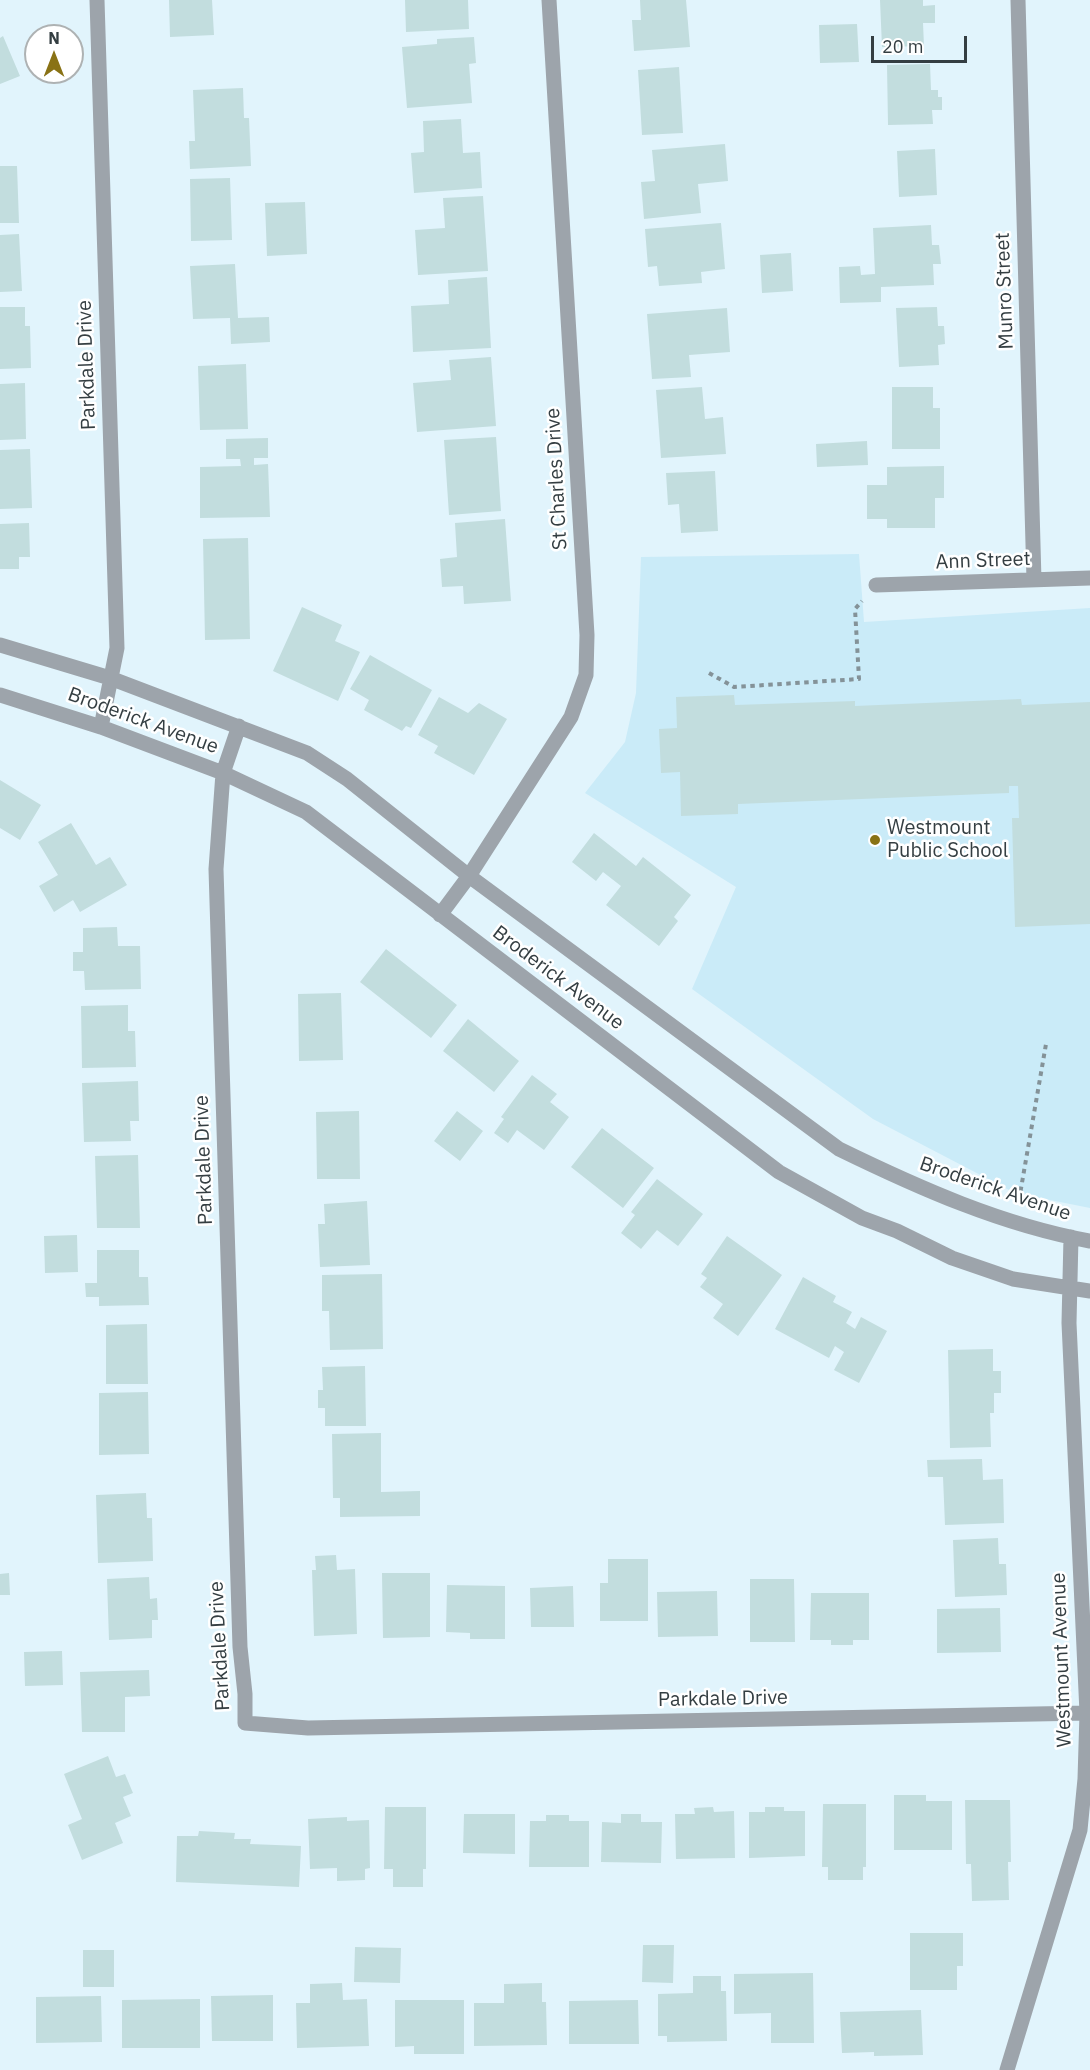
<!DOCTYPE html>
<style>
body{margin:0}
#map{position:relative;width:1090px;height:2070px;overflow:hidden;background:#e1f4fc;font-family:"IBM Plex Sans",sans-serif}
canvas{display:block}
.north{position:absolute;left:24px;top:24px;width:60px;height:60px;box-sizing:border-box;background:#fff;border:2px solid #aeb2b3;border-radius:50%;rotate:0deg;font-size:16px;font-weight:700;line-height:24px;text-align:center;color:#343e42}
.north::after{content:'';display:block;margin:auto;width:21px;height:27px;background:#897215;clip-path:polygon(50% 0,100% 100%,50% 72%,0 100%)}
.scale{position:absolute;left:871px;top:36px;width:96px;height:27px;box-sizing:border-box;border:3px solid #343e42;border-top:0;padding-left:8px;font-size:18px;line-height:21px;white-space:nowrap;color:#343e42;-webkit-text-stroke:4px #fff;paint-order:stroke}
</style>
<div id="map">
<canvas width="1090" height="2070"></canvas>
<div class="north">N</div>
<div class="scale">20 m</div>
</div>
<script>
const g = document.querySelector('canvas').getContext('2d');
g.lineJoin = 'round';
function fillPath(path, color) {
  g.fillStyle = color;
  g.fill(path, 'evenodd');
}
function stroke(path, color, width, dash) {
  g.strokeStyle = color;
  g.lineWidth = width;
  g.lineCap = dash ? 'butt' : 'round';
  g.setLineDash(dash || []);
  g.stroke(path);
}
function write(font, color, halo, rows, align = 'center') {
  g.font = font + ' "IBM Plex Sans",sans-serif';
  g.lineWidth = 5;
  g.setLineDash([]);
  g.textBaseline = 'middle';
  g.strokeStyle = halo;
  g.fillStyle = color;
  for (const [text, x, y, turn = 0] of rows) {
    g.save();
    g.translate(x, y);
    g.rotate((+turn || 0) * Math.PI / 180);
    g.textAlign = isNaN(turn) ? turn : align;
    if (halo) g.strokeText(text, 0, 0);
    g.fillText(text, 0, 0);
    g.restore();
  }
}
fillPath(new Path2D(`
 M859,554l5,68 226,-14v600l-75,-15 -142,-74 -181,-130 44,-102 -151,-94 40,-51 11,-49 5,-136z`), '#caebf8');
fillPath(new Path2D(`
 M169,0h43l2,35 -44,2z
 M405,0h63l1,29 -63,3z
 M640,0h46l4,47 -56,4 -2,-31h9z
 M880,0h43v6l12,-1v18h-12l1,23 -42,1z
 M857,24l2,38 -39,1 -1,-38z
 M3,36l17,40 -20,8v-46z
 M474,37l2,26 -7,1 3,39 -65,5 -5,-61 35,-3v-5z
 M930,64l1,26h7v7h4v13h-10l1,14 -45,1 -1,-60z
 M679,67l4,66 -41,2 -4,-65z
 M243,88l1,30h5l2,48 -61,3 -1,-28h6l-2,-51z
 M461,119l2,34 17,-1 2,36 -68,5 -3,-40 13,-1 -1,-31z
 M725,144l3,37 -30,3 3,29 -57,6 -3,-37 14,-1 -3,-31z
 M935,149l2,46 -38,2 -2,-46z
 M0,166h17l2,57h-19z
 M230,178l2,62 -41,1 -1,-62z
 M483,196l5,75 -70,4 -3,-45 30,-2 -2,-30z
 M305,202l2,52 -40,2 -2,-53z
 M721,223l4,46 -24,3 1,11 -43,3 -2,-20 -9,1 -3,-38z
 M931,225l1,20h7l2,19h-8l1,21 -53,2v15l-41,1 -1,-36 21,-1 1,9 14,-1 -2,-46z
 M19,234l3,57 -22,1v-57z
 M791,253l2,38 -31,2 -2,-38z
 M235,264l3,54 31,-1 1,25 -39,2 -1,-26 -37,1 -3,-53z
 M487,277l4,71 -78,4 -2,-46 38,-2 -1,-24z
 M0,307h25v19h5l1,42 -31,1z
 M937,307l1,19h6l1,18 -7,1 1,20 -40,2 -3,-59z
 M727,308l3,44 -41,3 2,22 -39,2 -5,-65z
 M491,357l5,69 -79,6 -4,-49 38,-3 -2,-20z
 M246,364l2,65 -48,1 -2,-64z
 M25,383l1,56 -26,1v-56z
 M702,387l3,32 18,-2 3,37 -65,4 -5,-68z
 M892,387h41v21h7v41h-48z
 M496,437l5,74 -52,4 -5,-75z
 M268,438v20h-14v7l14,-1 2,53 -70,1v-51l41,-1 -1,-7h-14v-20z
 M867,441l1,24 -51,2 -1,-23z
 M30,449l2,59 -32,1v-59z
 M944,466v32h-9v30h-48v-9h-20v-34h20v-18z
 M715,471l3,60 -37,2 -2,-29 -11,1 -2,-32z
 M505,519l6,82 -47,3 -1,-18 -21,1 -2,-28 17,-2 -2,-34z
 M29,523l1,34h-11v12h-19v-45z
 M248,538l2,101 -45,1 -2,-101z
 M302,607l40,18 -7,16 25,11 -22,49 -65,-30z
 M370,655l62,35 -21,38 -5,-2 -4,5 -38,-21 5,-10 -19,-11z
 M734,695l1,10 120,-4v5l166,-7 1,6 68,-3v222l-75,3 -3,-109h7l-1,-32h-9v7l-271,11v10l-57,2 -1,-44 -19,1 -2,-44 18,-1 -1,-31z
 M439,697l29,16 11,-10 28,16 -33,56 -40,-22 4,-7 -20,-11z
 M0,780l41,25 -21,35 -20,-12z
 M71,823l25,42 14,-8 17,28 -47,27 -7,-12 -19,12 -15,-26 19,-11 -20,-33z
 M594,833l42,33 7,-9 48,38 -17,22 4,4 -19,25 -53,-41 15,-19 -18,-14 -7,9 -24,-19z
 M117,927l1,19h22l1,43 -56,1 -1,-19h-11v-19h10v-24z
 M386,949l71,56 -26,33 -71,-56z
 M341,993l2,67 -44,1 -1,-67z
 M128,1005v26h7l1,36 -54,1 -1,-62z
 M468,1019l51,42 -25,31 -51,-41z
 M532,1075l25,19 -7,8 19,15 -25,33 -27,-20 -9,13 -14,-10 10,-14 -3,-2z
 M138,1081l1,40h-9l1,20 -47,1 -2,-59z
 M359,1111l1,68h-43l-1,-67z
 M457,1111l26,20 -23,30 -26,-20z
 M602,1128l52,40 -31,40 -52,-41z
 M138,1155l2,73h-43l-2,-72z
 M657,1179l46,35 -25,32 -21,-16 -16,19 -20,-16 14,-18 -4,-3z
 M367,1201l3,64 -50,2 -2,-43h7l-1,-20z
 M77,1235l1,37 -33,1 -1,-37z
 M727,1236l55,39 -44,61 -25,-18 10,-14 -23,-17 7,-9 -6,-4z
 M97,1250h42v27h9l1,28 -50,1v-9h-13l-1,-14h12z
 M382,1274l1,75 -53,1 -1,-39h-7v-36z
 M803,1277l33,19 -3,6 19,10 -6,11 9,6 6,-12 26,14 -28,52 -25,-13 10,-18 -9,-6 -6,12 -54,-29z
 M147,1324l1,60h-42v-59z
 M993,1349v22h8v22h-7v20h-4l1,34 -41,1 -2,-98z
 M365,1366l1,60h-41v-18h-7v-18h5l-1,-23z
 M148,1392l1,62 -50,1v-62z
 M381,1433v59l39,-1v25l-80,1v-19h-7l-1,-64z
 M982,1459l1,21 20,-1 1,44 -59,2 -2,-48h-15l-1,-17z
 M146,1493l1,25h5l1,43 -55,2 -2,-68z
 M998,1538l1,26h7l1,31 -52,2 -2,-57z
 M336,1555l1,15 18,-1 2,65 -43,2 -2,-66h4l-1,-14z
 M608,1559h40v62h-48v-38h8z
 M9,1573l1,22h-10v-21z
 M382,1573h48v64l-47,1z
 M149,1577l1,22 7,-1 1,22h-6v18l-43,2 -2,-61z
 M750,1579h44l1,63h-45z
 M447,1585l58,1v53h-35v-6l-24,-1z
 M573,1586l1,41h-43l-1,-39z
 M717,1591l1,45 -60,1 -1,-45z
 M811,1593h58v47h-16v5h-22v-5h-21z
 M1000,1608l1,44 -64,1v-44z
 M62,1651l1,34 -38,1 -1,-34z
 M149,1670l1,26 -25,1v35h-43l-2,-60z
 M108,1756l8,21 9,-3 8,19 -10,4 8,19 -16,7 8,20 -41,17 -14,-35 14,-6 -18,-45z
 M894,1795h32v6h26v49h-58z
 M965,1800h45l1,62h-3l1,38 -37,1 -1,-37h-5z
 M823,1804h43v63h-3v13h-35v-13h-6z
 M385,1807h41v62h-3v18h-30v-18h-9z
 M713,1807l1,5 20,-1 1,47 -59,1 -1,-45h20l-1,-6z
 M765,1807h19v4h21v45l-56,2v-46h16z
 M464,1814h51v40l-52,-1z
 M621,1814h20v8h21l-1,41 -60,-1 1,-40 19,1z
 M546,1815h23v6h20v46h-60l1,-46h16z
 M347,1817v4l22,-1 1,48 -5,1v11l-28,1v-13l-27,1 -2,-50z
 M199,1831l36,2 -1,6h17l-1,5 51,2 -2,41 -123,-5 1,-46h21z
 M910,1933h53v33h-6v24h-47z
 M643,1945h31l-1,38 -31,-1z
 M355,1947l46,1 -1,35 -46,-1z
 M83,1950h31v37h-31z
 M813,1973l1,70h-43v-30l-37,1v-40z
 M693,1976h28v15h5l1,50 -60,1v-6h-9v-42l35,-1z
 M342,1983l1,17 24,-1 2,47 -72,2 -1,-45h14v-19z
 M542,1983v19h4l1,43 -73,1v-43h30v-19z
 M273,1995v46h-61l-1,-45z
 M101,1996l1,46 -66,1v-46z
 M200,1999v49h-78v-48z
 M395,2000h69v54h-50v-8l-19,1z
 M638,2000l1,44h-70v-43z
 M921,2010l2,45 -49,1v-4l-32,1 -2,-41z`), '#c2ddde');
stroke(new Path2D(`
 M709,673l25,14 125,-8 -4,-70 7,-8
 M1019,1200l27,-156`), '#849298', 4, [4.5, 4.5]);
stroke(new Path2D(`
 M97,0l20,648 -16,79
 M1018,0l16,580
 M876,585l214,-7
 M0,645l110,33 197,75 40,26 122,97 370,273c80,39 163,76 251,92
 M0,695l101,32 122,46 83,39 473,360 83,46 35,13 55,27 61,21 77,12
 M239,726l-16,47 -7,96 24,778 5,47v29l63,5 779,-15
 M440,915l29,-39 102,-159 15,-42 1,-40 -38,-635
 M1007,2070l73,-240 5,-51 2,-66 -18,-390 2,-86`), '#9da4ab', 15);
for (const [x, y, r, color] of [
 [875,840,6,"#897215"]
]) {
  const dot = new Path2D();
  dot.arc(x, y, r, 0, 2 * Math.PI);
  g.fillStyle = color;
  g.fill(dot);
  stroke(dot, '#fff', 2);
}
write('20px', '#343e42', '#fff', [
 ["Munro Street",1005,291,-92],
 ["Parkdale Drive",87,365,-92],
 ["St Charles Drive",557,479,-93],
 ["Ann Street",983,561,-2],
 ["Broderick Avenue",143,721,20],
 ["Broderick Avenue",558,978,37],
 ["Parkdale Drive",204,1160,-92],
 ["Broderick Avenue",995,1189,19],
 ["Parkdale Drive",220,1646,-93],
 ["Westmount Avenue",1062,1660,-92],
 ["Parkdale Drive",723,1699,-1]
]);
write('20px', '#343e42', '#fff', [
 ["Westmount",887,828],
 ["Public School",887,851]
], 'left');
</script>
